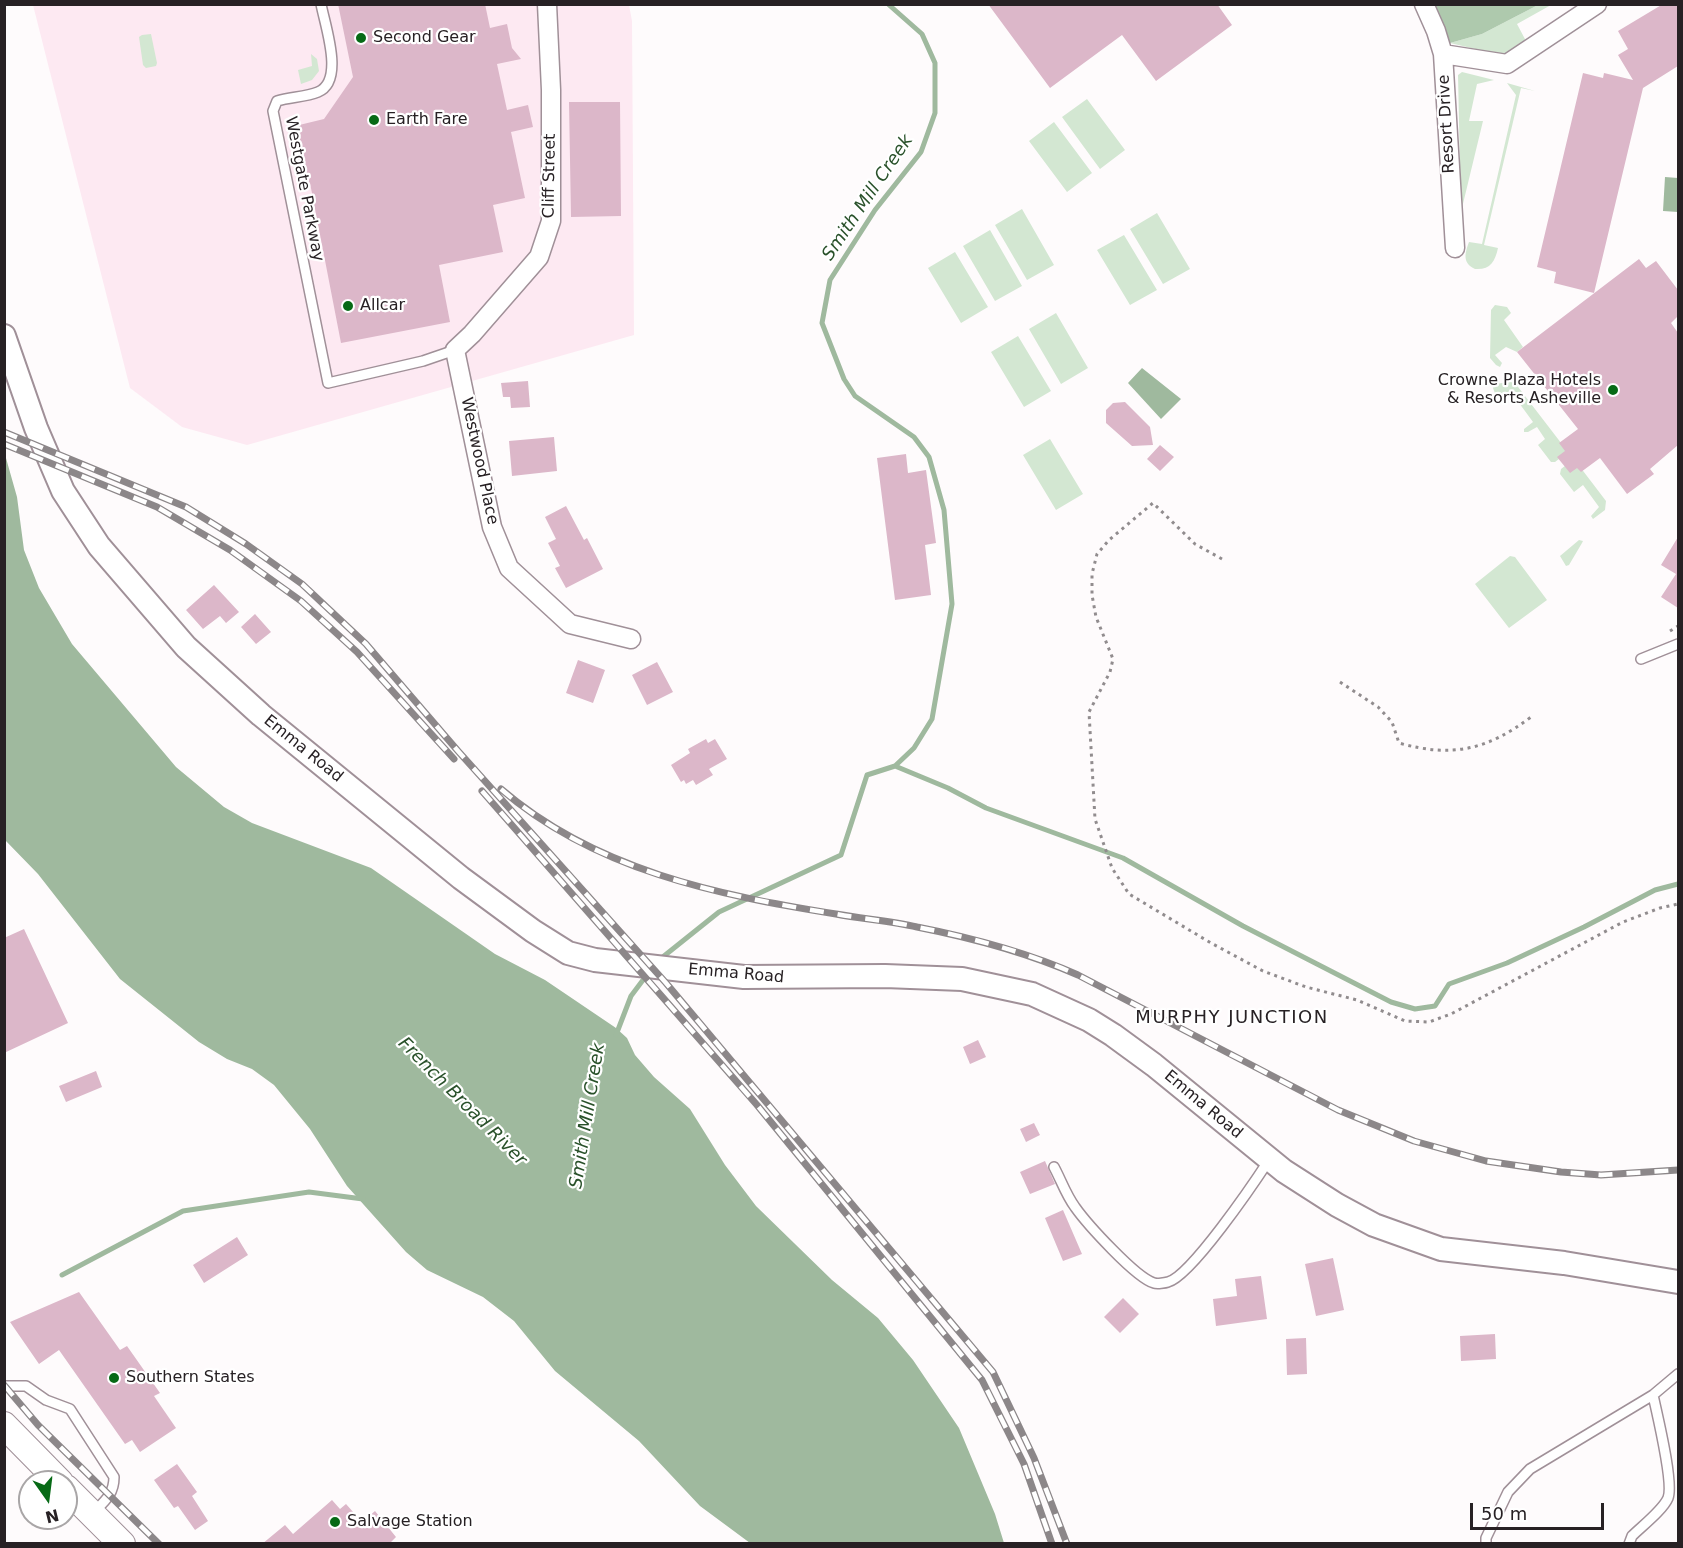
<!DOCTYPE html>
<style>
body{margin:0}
#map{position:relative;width:1683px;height:1548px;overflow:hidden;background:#fefbfc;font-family:"DejaVu Sans",sans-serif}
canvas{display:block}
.frame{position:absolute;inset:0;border:6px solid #272124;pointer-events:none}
.north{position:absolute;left:18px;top:1470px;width:60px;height:60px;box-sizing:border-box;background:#fff;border:2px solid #a9a6a7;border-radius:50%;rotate:166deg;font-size:16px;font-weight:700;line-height:24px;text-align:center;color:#272124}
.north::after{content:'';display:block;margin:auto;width:21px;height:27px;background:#076a16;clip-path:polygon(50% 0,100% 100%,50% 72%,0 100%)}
.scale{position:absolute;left:1470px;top:1503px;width:134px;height:27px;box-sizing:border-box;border:3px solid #272124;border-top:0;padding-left:8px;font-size:18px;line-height:21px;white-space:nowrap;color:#272124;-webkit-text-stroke:4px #fff;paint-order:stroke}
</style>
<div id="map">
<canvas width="1683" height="1548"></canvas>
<div class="frame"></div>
<div class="north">N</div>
<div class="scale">50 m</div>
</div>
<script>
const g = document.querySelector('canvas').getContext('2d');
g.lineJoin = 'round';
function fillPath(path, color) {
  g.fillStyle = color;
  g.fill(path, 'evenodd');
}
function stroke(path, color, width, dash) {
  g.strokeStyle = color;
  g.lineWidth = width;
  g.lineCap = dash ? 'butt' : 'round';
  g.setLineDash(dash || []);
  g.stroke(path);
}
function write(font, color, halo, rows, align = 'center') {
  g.font = font + ' "DejaVu Sans",sans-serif';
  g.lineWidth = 4.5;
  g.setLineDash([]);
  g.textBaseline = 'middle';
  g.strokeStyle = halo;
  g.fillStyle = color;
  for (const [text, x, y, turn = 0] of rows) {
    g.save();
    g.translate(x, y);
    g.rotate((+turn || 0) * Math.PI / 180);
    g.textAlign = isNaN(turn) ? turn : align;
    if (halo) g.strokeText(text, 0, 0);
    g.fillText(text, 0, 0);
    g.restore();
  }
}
fillPath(new Path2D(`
 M33,5h596l3,16 2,314 -387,110 -65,-18 -52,-39z`), '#fde9f2');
fillPath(new Path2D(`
 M1538,5h13l-34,19 9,17 -17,16 -59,-14 32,-9z
 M151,34l6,29 -1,3 -10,2 -3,-3 -4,-28 3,-2z
 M311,54l6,5 2,12 -7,9 -11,4 -3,-14 14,-4z
 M1462,72l32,8 -17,4 -8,37h14l-22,91 -3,-137z
 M1507,83l28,8 -14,-3 -37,157 14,3c-3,14 -8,22 -23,21 -13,-6 -10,-16 -6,-27l13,2 34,-149z
 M1087,99l38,51 -25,19 -38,-52z
 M1054,122l38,51 -25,19 -38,-51z
 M1022,209l32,56 -27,15 -32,-55z
 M1157,213l33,56 -27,15 -33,-55z
 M990,230l32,56 -27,15 -32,-55z
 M1124,235l33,55 -27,15 -33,-55z
 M955,252l33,55 -27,16 -33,-55z
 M1495,305l12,2 4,6 -7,7 19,27 -6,5 -11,-5 -11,8 7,8 -2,4 -4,-2 -6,-7 1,-48z
 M1056,313l32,55 -27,16 -32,-55z
 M1018,336l33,55 -27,16 -33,-55z
 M1510,382l5,1 53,69 -13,10h-4l-13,-17 7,-6 -8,-12 -9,5h-4v-3l9,-7 -22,-30 -11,6 -4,-2 -3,-8 2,-4z
 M1050,439l33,55 -27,16 -33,-55z
 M1574,459l32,42 -1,9 -12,9 -2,-3 8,-9 -16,-22 -9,7 -14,-18 1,-5z
 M1579,540l4,1 -1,2 -13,22 -3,1 -6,-10z
 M1510,556l5,1 32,43 -38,28 -34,-44z`), '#d3e7d2');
fillPath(new Path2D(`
 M1429,5h109l-56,29 -32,9z`), '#aec9ad');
fillPath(new Path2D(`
 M1665,177l13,1v34l-15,-1z
 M1142,368l39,31 -20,20 -33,-36z
 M4,451l13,46 7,53 15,38 33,56 104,123 48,40 28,16 119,45 124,86 50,26 71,48 11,10 8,17 19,22 36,32 35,56 31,41 76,74 46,38 35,42 46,68 36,86 9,29h-254l-50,-37 -61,-65 -84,-70 -41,-50 -31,-24 -56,-27 -21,-18 -59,-66 -37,-57 -36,-44 -22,-16 -25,-10 -28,-17 -79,-63 -82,-105 -33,-34z`), '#9fb99e');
stroke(new Path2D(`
 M895,766l53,22 38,20 137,50 120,68 148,76 24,7 20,-3 14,-22 58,-21 77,-36 71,-37 23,-6
 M659,960l60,-48 122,-57 26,-80 28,-9 19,-18 18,-29 20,-115 -8,-94 -15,-53 -15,-20 -59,-41 -11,-17 -22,-56 8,-43 45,-70 46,-58 14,-39v-50l-13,-29 -34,-30
 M616,1035l15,-39 18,-24
 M62,1275l121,-64 126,-19 54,7`), '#9fb99e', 5);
fillPath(new Path2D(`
 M338,4h147l5,24 17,-4 5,24 9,11 -24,5 10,46 21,-5 5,22 -22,5 14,66 -32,7 10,47 -64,13 11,57 -109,21 -31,-160 -9,-5 -10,-51 33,-8 29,-42z
 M988,4h229l15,21 -76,56 -34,-46 -72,53z
 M1663,4h15v62l-35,22 -49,205 -40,-10 2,-11 -19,-5 46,-194 20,5 1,-5 29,7 -15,-25 10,-6 -10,-18z
 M569,102h51l1,114 -50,1z
 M1639,259l7,9 10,-7 22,29v26l-7,7 7,10v112l-28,24 4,5 -27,20 -27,-36 -19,14 -4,-4 -7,5 -13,-16 8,-6 -6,-8 19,-14 -61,-77z
 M528,381l2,26 -19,1 -1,-11h-7l-2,-14z
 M1125,402l25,25 3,18 -21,1 -26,-23v-13l7,-7z
 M554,437l3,34 -45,5 -3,-35z
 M1160,445l14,12 -14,14 -13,-12z
 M906,454l2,19 18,-3 10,73 -11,2 6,50 -36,5 -18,-142z
 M566,506l18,34 3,-2 16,31 -37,19 -11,-20 5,-2 -12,-23 8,-4 -11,-22z
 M1678,537v71l-17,-11 15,-23 -15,-9z
 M214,585l25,27 -13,11 -6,-7 -17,13 -17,-19z
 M255,614l16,18 -15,12 -15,-17z
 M578,660l27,10 -12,33 -27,-10z
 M657,662l16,30 -26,13 -15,-30z
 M706,739l2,4 7,-4 12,20 -18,10 4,6 -17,10 -3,-5 -7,4 -2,-4 -3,2 -10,-17 19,-12 -2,-4z
 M24,929l44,94 -64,30v-115z
 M978,1040l8,17 -16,7 -7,-17z
 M96,1071l6,16 -36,15 -7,-16z
 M1034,1123l6,12 -14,7 -6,-13z
 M1045,1161l10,23 -25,10 -10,-22z
 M1063,1210l19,44 -19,7 -18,-43z
 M237,1237l11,18 -44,28 -11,-18z
 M1333,1258l11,52 -28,6 -11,-52z
 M1261,1276l6,43 -51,7 -3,-27 24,-3 -2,-17z
 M79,1292l41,58 7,-4 33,47 -6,3 22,32 -36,24 -8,-12 -7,4 -66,-94 -20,14 -29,-42z
 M1123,1298l16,16 -19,19 -16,-16z
 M1495,1334l1,25 -35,2 -1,-25z
 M1306,1338l1,36 -20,1 -1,-36z
 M177,1464l20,28 -5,4 16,25 -13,9 -17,-24 -4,2 -20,-28z
 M332,1500l8,9 6,-5 16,18 13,-11 21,26 -7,7h-127l23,-19 8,9z`), '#dcb7c9');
const service = new Path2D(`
 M321,4c4,22 24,77 -3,88 -12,5 -28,5 -41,9l-4,10 55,272 95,-22 32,-11
 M1641,659l37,-15
 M1054,1167c7,13 12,28 21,40 12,17 61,71 79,76 3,1 11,0 14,-1 23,-6 86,-99 101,-122
 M4,1386h22l20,14 24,9 44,68c0,17 -9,24 -20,35
 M1486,1544v-6l22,-46 22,-23 123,-74 25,-21
 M1629,1544l3,-8c9,-9 31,-26 36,-38 6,-15 -11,-84 -15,-103`);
const minor = new Path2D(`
 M547,4l4,86v131l-12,36 -67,77 -17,16 37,177 17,41 61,56 61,15
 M1424,4l12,27 7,23 12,194
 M1443,54l64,10 90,-60`);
const tertiary = new Path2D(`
 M4,336l32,92 27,63 36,55 87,101 75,68 200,163 72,53 35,22 27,7 149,17 141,-1 77,3 70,15 57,26 24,15 41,30 130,106 53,34 37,20 67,24 123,14 114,19`);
const secondary = new Path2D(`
 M4,1425l56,57
 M66,1488l56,56`);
stroke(service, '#a09098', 12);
stroke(minor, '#a09098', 21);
stroke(tertiary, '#a09098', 26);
stroke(secondary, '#a09098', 28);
stroke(new Path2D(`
 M1222,559l-27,-15 -42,-41 -44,37 -12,14 -5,20v21l4,22 17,42 -3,13 -21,40 6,107 17,49 17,26 82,49 52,28 43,16 51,13 48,21 24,1 22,-8 172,-92 37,-14 18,-4
 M1670,631l8,-5
 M1340,682l38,25 14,15 7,21c53,15 88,7 132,-26`), '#918c8e', 3, [3, 4.5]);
stroke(service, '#fff', 9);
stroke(minor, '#fff', 18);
stroke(tertiary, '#fff', 22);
stroke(secondary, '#fff', 26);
const rail = new Path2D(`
 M4,432l182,75 60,37 56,40 64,60 92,107 208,232 327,389 41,86 33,86
 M4,444l153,63 73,43 71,51 56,51 97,107
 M501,789c94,81 216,106 335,125 27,5 55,7 81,13 56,11 109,25 161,48l260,135 76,31 72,20 75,11 40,3 77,-5
 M482,791l275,314 225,275 42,84 28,80
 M4,1385l34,40 121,119`);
stroke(rail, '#8c8789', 7);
stroke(rail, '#fff', 4.5, [14]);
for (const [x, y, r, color] of [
 [361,38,6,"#076a16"],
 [374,120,6,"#076a16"],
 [348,306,6,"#076a16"],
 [1613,390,6,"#076a16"],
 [114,1378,6,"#076a16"],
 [335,1522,6,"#076a16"]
]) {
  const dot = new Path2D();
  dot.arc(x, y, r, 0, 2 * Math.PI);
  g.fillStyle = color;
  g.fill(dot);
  stroke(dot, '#fff', 2);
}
write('16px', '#272124', '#fff', [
 ["Second Gear",373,38],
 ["Earth Fare",386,120],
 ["Allcar",360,306],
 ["Crowne Plaza Hotels",1601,381,"right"],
 ["& Resorts Asheville",1601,399,"right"],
 ["Southern States",126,1378],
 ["Salvage Station",347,1522]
], 'left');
write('16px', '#272124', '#fff', [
 ["Resort Drive",1447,124,-93],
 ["Cliff Street",550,176,-89],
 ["Westgate Parkway",304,189,79],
 ["Westwood Place",479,461,78],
 ["Emma Road",303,749,39],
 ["Emma Road",736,974,5],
 ["Emma Road",1203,1105,40]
]);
write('italic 18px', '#29512a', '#fff', [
 ["Smith Mill Creek",868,198,-56],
 ["French Broad River",462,1102,45],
 ["Smith Mill Creek",588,1116,-81]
]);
g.letterSpacing = '1.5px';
write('18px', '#272124', '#fff', [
 ["MURPHY JUNCTION",1232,1018]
]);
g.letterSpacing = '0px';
</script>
